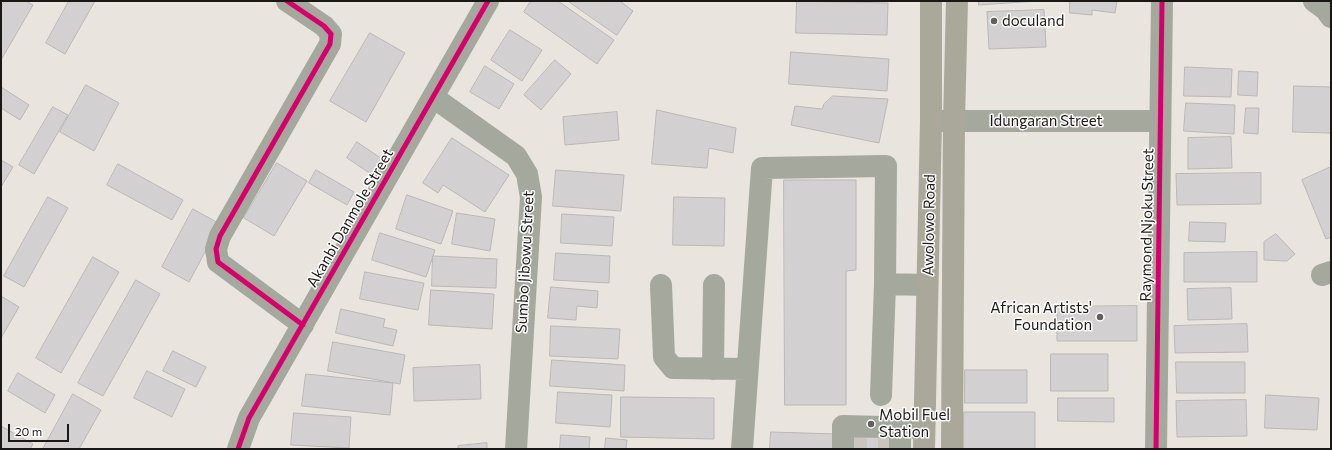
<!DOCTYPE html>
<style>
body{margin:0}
#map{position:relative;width:1332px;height:450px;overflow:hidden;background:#eae4de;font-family:Commissioner,sans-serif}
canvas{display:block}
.frame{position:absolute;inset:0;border:2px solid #1b1714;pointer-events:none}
.scale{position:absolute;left:8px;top:424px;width:61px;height:18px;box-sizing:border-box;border:2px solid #1b1714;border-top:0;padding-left:5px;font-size:12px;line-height:14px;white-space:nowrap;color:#1b1714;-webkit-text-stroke:3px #fff;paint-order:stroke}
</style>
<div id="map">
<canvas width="1332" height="450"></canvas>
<div class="frame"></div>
<div class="scale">20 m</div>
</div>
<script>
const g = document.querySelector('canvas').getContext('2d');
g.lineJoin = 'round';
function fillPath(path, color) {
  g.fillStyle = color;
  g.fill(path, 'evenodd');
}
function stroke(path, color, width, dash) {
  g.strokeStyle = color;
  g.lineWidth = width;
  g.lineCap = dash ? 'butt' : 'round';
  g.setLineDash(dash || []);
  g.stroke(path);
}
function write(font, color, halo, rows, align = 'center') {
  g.font = font + ' Commissioner,sans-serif';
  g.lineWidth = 3;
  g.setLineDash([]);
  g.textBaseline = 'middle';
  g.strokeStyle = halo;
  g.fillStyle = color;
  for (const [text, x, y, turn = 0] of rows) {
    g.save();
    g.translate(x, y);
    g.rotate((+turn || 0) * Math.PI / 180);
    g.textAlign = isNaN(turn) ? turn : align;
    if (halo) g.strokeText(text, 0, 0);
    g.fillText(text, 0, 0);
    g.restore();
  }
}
const building = new Path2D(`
 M5,1h21l7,4 -32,55v-53z
 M69,1h26l-30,53 -19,-11z
 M531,1h27l56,39 -17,24 -73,-52z
 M568,1h52l13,10 -16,24z
 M797,1l91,2 -1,32 -91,-2z
 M979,1h58l-58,4z
 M1070,1h47l-2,12 -23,-3v5l-22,-2z
 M1044,10l2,37 -57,2 -2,-37z
 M510,30l32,20 -20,31 -31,-21z
 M370,33l35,20 -39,69 -36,-21z
 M791,52l98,7 -2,32 -98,-7z
 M555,60l16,14 -30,36 -17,-15z
 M485,66l29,18 -15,25 -29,-17z
 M1185,67l47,2 -1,28 -47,-1z
 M1239,71l19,1 -1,24 -19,-1z
 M86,85l33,18 -25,48 -34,-19z
 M1294,86l37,1v46l-38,-1z
 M1,87l28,18 -9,15 -19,-12z
 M833,96l55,3 -9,44 -88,-18 4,-19 27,3 2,-5z
 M1186,103l49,2 -1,29 -50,-3z
 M53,107l15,8 -34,59 -15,-9z
 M1246,108h13l-1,26 -14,-1z
 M657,110l79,18 -3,25 -24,-5 -2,20 -55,-4z
 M617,112l2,28 -54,5 -2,-28z
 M1231,137l1,31 -44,1v-31z
 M452,138l57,37 -24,37 -42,-27 -5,8 -15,-10z
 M357,142l25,17 -11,15 -24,-16z
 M1,160l12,7 -12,20z
 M277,163l30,18 -33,55 -30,-18z
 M118,164l65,36 -11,20 -65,-35z
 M1331,167v70l-5,2 -24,-59z
 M316,170l38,22 -7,13 -38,-22z
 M556,170l68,5 -3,36 -68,-5z
 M1261,173v31l-84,1 -1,-31z
 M784,180h72v90l-10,1v134h-61z
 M407,195l46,16 -12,33 -45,-15z
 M48,197l20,11 -44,79 -20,-11z
 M674,197l51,1 -1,48 -51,-1z
 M193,209l27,15 -31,58 -27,-15z
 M457,213l38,6 -5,32 -38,-7z
 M562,214l52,3 -2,29 -51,-3z
 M1190,222l36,1 -1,19 -36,-1z
 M380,233l55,17 -9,27 -54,-17z
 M1276,234l19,20 -8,7 -23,-1v-18z
 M1257,252v30h-73v-29z
 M556,253l54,3 -1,27 -55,-3z
 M433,256l64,3 -1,29 -64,-2z
 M93,257l26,15 -58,101 -25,-15z
 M365,272l59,11 -6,27 -58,-11z
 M136,280l24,14 -57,102 -25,-13z
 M551,287l47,4 -1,17 -20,-2 -1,14 -28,-2z
 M1231,288l1,31 -44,1 -1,-31z
 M431,290l63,4 -2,35 -63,-4z
 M1,296l18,11 -18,31z
 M1137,306v35h-80v-34z
 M341,309l44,10 -2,8 14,3 -4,16 -57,-13z
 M1247,324l1,28 -73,1 -1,-27z
 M551,326l69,3 -2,30 -68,-3z
 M333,342l72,13 -5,29 -72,-13z
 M173,351l33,16 -10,20 -33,-16z
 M1051,354h57v37h-57z
 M552,360l73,5 -1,26 -74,-5z
 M1176,362h69v31h-68z
 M480,365l1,34 -67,2 -1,-33z
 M965,370h62v33h-62z
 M147,371l38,18 -13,28 -38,-19z
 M18,373l37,22 -10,18 -37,-22z
 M306,374l87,9 -3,32 -88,-9z
 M558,392l54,3 -2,32 -54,-4z
 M73,394l28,16 -22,39h-36z
 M1266,395l53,3 -2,32 -52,-2z
 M621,397l93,1v41l-93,-2z
 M1058,398h56v24l-56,-1z
 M1246,400l1,36 -70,1 -1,-36z
 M964,412h71v37h-71z
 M294,413l57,4 -2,31 -58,-3z
 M1,426l32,18 -3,5h-29z
 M771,432l66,2v15h-67z
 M561,435l29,2 -1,12h-29z
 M897,436v13h-52v-12z
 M606,438l21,2 -1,9h-21z
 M487,443v6h-29v-3z`);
fillPath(building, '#d2d0d0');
stroke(building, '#bab7b7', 1);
stroke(new Path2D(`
 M845,445l52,-1`), '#cbc5c0', 22, [22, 11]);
stroke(new Path2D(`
 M287,1l37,25 7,8 -1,10 -110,192 -4,13 2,13 85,63
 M1314,1l11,8 6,8
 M433,97l83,59 11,18 4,23 -15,252
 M935,121h225
 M1322,275l9,-3
 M661,285l3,72 9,11 74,1
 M713,369l1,-84
 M881,395l4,-111
 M900,427v22
 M238,449l11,-31 239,-417
 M742,449l20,-281 124,-2 -1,118 42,1
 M843,449v-23l81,2
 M1156,449l6,-448`), '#a5a89c', 22);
stroke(new Path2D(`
 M924,449l7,-328v-120
 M952,449l2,-328 3,-120`), '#a9a89b', 22);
stroke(new Path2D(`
 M287,1l37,25 7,8 -1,10 -110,192 -4,13 2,13 85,63
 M238,449l11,-31 239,-417
 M1156,449l6,-448`), '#d6006c', 5);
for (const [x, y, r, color] of [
 [994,21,4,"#635f5b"],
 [1100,317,4,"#635f5b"],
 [871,424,4,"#635f5b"]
]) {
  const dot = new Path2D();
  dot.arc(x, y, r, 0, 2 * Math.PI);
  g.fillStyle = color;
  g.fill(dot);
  stroke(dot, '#fff', 1.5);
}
write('15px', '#1b1714', '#fff', [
 ["doculand",1002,21],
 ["African Artists'",1092,308,"right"],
 ["Foundation",1092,325,"right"],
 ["Mobil Fuel",879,415],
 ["Station",879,432]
], 'left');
write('15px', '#1b1714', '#fff', [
 ["Idungaran Street",1046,121],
 ["Akanbi Danmole Street",350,218,-60],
 ["Awolowo Road",929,225,-89],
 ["Raymond Njoku Street",1147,225,-89],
 ["Sumbo Jibowu Street",525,262,-87]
]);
</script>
